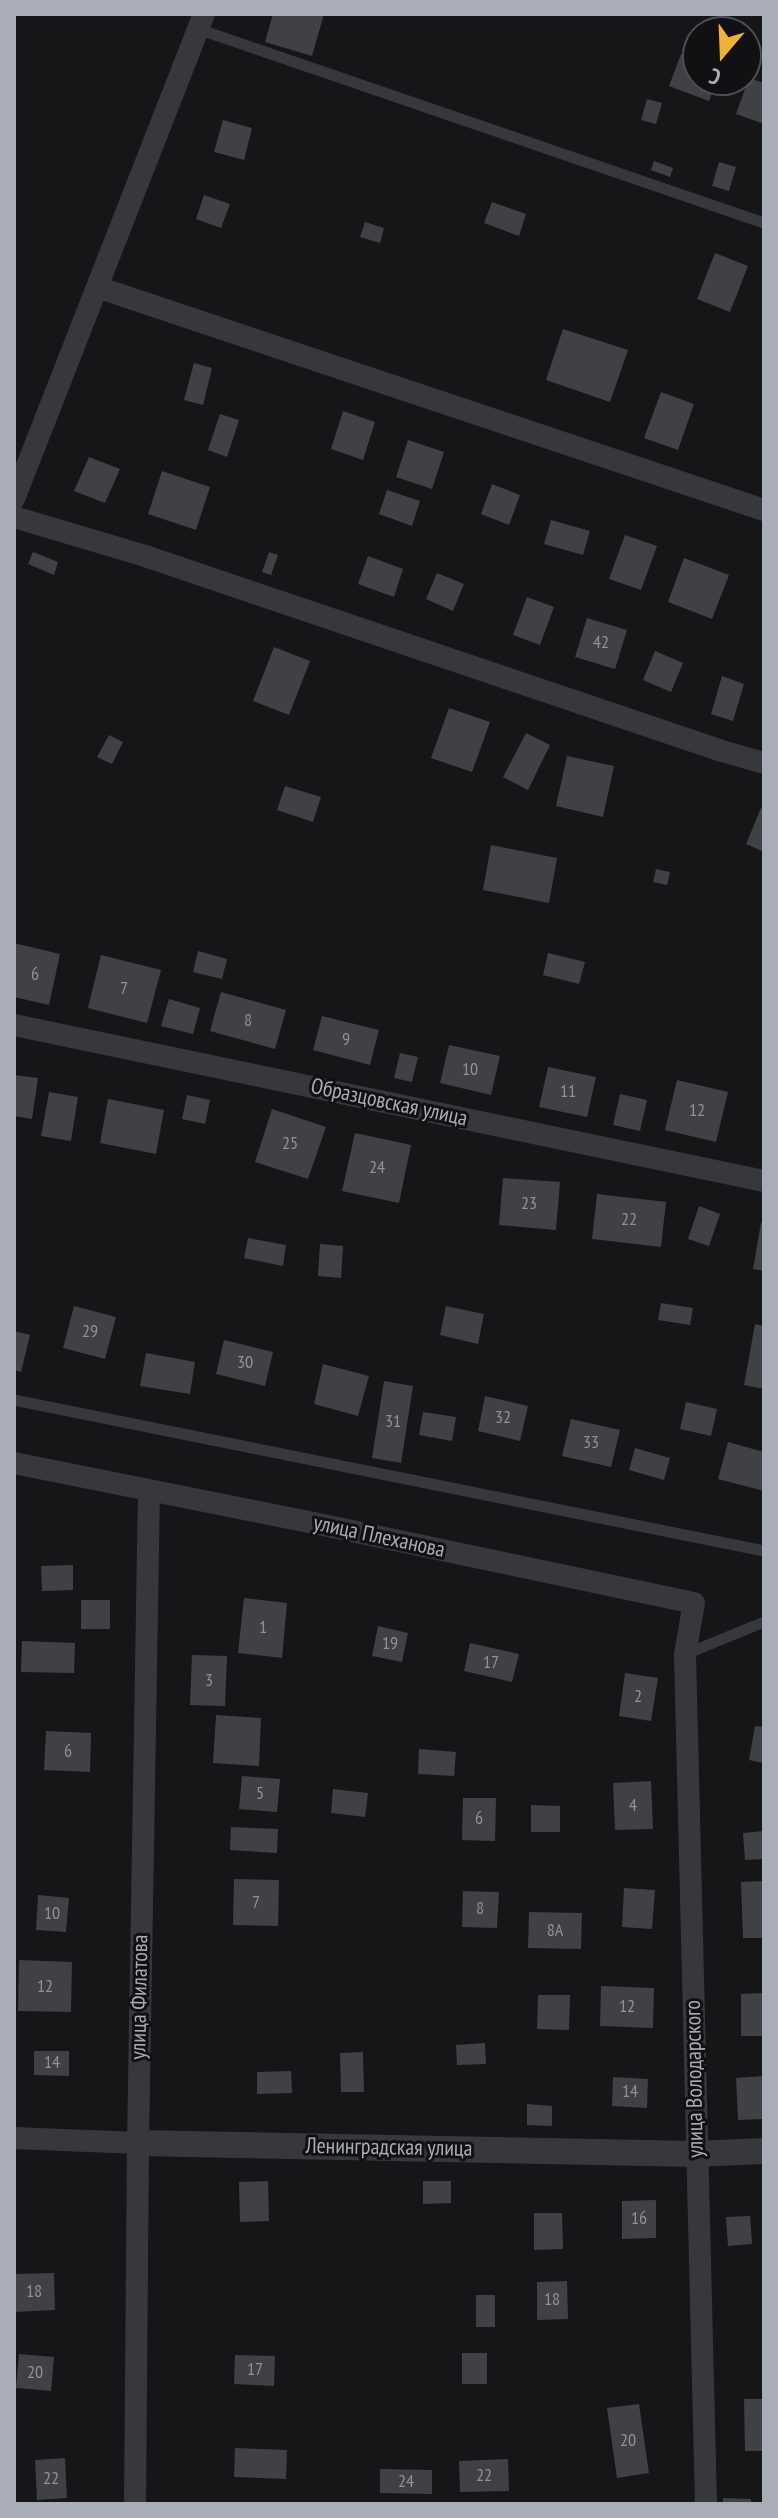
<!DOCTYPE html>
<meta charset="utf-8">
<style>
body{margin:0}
#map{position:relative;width:778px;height:2518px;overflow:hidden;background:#161618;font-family:"PT Sans Narrow",sans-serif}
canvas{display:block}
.frame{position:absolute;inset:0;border:16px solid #a8adb8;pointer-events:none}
.north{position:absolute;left:682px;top:16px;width:80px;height:80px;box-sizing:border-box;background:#111113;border:2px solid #4d4f55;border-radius:50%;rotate:199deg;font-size:22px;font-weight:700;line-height:32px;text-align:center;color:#a8adb8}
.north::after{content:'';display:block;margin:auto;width:28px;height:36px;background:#f2b134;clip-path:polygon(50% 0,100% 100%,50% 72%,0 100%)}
</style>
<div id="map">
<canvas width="778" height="2518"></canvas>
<div class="frame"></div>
<div class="north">С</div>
</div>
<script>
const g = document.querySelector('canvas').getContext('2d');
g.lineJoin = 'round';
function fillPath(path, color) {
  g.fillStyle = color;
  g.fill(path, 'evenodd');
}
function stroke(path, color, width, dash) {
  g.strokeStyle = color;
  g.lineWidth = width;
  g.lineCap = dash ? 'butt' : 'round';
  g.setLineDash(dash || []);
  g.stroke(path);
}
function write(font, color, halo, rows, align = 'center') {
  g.font = font + ' "PT Sans Narrow",sans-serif';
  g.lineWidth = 6;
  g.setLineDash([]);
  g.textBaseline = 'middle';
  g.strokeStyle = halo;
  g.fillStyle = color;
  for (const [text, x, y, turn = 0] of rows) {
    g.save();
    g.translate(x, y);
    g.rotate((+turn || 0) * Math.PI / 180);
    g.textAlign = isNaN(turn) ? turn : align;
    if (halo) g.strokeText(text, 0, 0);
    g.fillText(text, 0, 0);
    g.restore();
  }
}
fillPath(new Path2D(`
 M273,14h51l-12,42 -47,-14z
 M681,54l17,6v20h19l-8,21 -40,-15z
 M749,78l15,5v41l-28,-10z
 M647,99l15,4 -6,21 -15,-4z
 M223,120l29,8 -8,32 -30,-8z
 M654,161l19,7 -3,9 -19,-7z
 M719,162l17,5 -7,24 -17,-5z
 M204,195l26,9 -9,24 -25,-9z
 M492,202l34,12 -7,22 -35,-13z
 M365,222l19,6 -4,15 -20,-6z
 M715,253l33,13 -18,46 -33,-13z
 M563,329l65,21 -18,52 -64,-22z
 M194,363l18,5 -9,37 -19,-5z
 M661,392l33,12 -16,46 -34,-12z
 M343,411l32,11 -12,38 -32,-11z
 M220,414l19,6 -12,37 -19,-7z
 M408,440l36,12 -12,37 -36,-12z
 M89,457l31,12 -15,34 -31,-12z
 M162,471l48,16 -14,43 -48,-16z
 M492,484l28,11 -11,30 -28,-11z
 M387,490l33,11 -8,25 -33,-12z
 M551,520l39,11 -7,24 -39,-11z
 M625,535l32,11 -16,44 -32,-11z
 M33,552l25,10 -4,13 -26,-11z
 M269,552l9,3 -7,20 -9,-3z
 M368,556l35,13 -9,28 -36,-13z
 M684,558l45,17 -17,44 -44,-17z
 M437,573l27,11 -11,27 -27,-12z
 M527,597l27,10 -14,38 -27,-10z
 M587,618l40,12 -12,39 -40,-12z
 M274,647l36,14 -21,54 -36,-14z
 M655,651l28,12 -12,29 -28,-12z
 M722,676l22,8 -11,37 -22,-7z
 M449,708l41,14 -18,50 -41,-14z
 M526,733l24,12 -22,45 -25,-13z
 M109,735l14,7 -11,22 -15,-7z
 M567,756l47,10 -11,51 -47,-11z
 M285,786l36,11 -8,25 -36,-12z
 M761,808l3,1v43l-18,-8z
 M491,845l66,13 -8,45 -66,-13z
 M656,869l14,3 -3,13 -14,-3z
 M14,943l46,11 -11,51 -35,-8z
 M198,951l29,8 -5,20 -29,-7z
 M548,953l37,9 -6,22 -36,-9z
 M101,955l60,15 -14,53 -59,-15z
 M221,992l65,18 -11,39 -65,-18z
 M169,999l31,9 -7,26 -32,-8z
 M322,1016l57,14 -9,35 -57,-15z
 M449,1045l51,11 -9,39 -51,-12z
 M400,1053l18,4 -6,25 -18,-4z
 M548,1067l48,10 -9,40 -48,-10z
 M14,1075l24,3 -6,41 -18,-3z
 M677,1080l51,12 -12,50 -51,-12z
 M49,1092l29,5 -7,44 -30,-5z
 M620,1094l27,6 -7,31 -27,-6z
 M187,1095l23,5 -5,24 -23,-5z
 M108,1099l56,11 -8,44 -56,-11z
 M272,1109l54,18 -18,52 -53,-17z
 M355,1133l56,12 -12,58 -57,-12z
 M503,1178l57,4 -4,48 -57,-5z
 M597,1194l69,8 -5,45 -69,-8z
 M699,1206l21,8 -11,32 -21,-7z
 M761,1223h3v48l-11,-2z
 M248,1238l38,7 -3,21 -39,-8z
 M320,1244l23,2 -2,32 -23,-2z
 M661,1303l32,5 -3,17 -32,-5z
 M74,1306l42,11 -11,42 -42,-11z
 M446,1306l38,8 -6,30 -38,-9z
 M755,1324l9,2v63l-20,-4z
 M14,1331l16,4 -9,37 -7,-2z
 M224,1340l49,12 -8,34 -49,-12z
 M146,1353l49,9 -5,32 -50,-8z
 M323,1364l46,12 -11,40 -44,-12z
 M384,1381l29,5 -12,77 -29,-5z
 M485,1396l43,10 -8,35 -42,-10z
 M686,1402l31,7 -6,27 -31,-7z
 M423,1412l33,5 -4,24 -33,-6z
 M571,1419l49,11 -9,37 -49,-11z
 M728,1442l36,10v39l-46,-12z
 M635,1448l35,10 -6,22 -35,-10z
 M73,1565v25l-31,1 -1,-25z
 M244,1598l43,5 -5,55 -44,-5z
 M81,1600h29v29h-29z
 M378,1626l30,7 -6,29 -30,-6z
 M22,1641l53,2 -1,30 -53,-1z
 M470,1643l49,11 -7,28 -48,-11z
 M192,1655l35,1 -2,50 -35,-1z
 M625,1673l33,5 -7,43 -32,-5z
 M216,1715l45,3 -2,48 -46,-3z
 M755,1726l9,1v36l-15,-3z
 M46,1731l45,2 -1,39 -46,-2z
 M419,1749l37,3 -2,24 -36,-2z
 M242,1776l38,3 -3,33 -38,-3z
 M651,1781l2,48 -38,1 -2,-47z
 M333,1789l35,4 -3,24 -34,-4z
 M463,1798h33l-1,43 -33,-1z
 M531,1805l29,1v26h-29z
 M231,1827l47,2 -1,24 -47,-3z
 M764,1831v28l-19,1 -2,-27z
 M234,1879l45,1 -1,46 -45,-1z
 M764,1881v57h-21l-2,-56z
 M624,1888l31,2 -3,39 -30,-2z
 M463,1891l36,1 -2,36 -35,-1z
 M38,1895l31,3 -3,34 -30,-2z
 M529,1912l53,1 -1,36 -53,-1z
 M19,1960l53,2 -1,50 -53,-1z
 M601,1986l53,2 -1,40 -53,-2z
 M764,1993v43h-23v-42z
 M538,1995h32l-1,35 -32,-1z
 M485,2043l1,21 -29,1 -1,-20z
 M34,2051h35v25l-35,-1z
 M363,2052l1,40h-23l-1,-39z
 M291,2071l1,22 -35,1v-22z
 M764,2076v43l-26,1 -2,-42z
 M613,2077l35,2 -1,29 -35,-2z
 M527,2104l25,2v20l-25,-1z
 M268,2181l1,40 -29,1 -1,-40z
 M423,2181h28v22l-28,1z
 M656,2200v38l-34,1v-38z
 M534,2213h28l1,36 -29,1z
 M750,2216l2,28 -24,2 -2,-29z
 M54,2273l1,37 -41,2v-38z
 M567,2281l1,38 -31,1v-38z
 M476,2295h19v32h-19z
 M462,2353h25v31h-25z
 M19,2354l35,3 -3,34 -35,-3z
 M235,2355l40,1 -1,30 -40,-2z
 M744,2399h20v52h-19z
 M639,2404l10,69 -32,5 -10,-70z
 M235,2448l52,2 -1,29 -52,-2z
 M65,2458l2,40 -30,2 -2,-40z
 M508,2459l1,32 -49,1 -1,-31z
 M380,2469l52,1v24l-52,-1z
 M723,2498l28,1v5h-28z`), '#404145');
stroke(new Path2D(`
 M198,29l566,194
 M14,1400l750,151
 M686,1654l78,-32`), '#37383d', 11);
stroke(new Path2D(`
 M97,287l667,223
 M14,499l190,-485
 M14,517l128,38 580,196 42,12
 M14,1025l750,156
 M14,1463l295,59 385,81 -9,51 21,850
 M14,2138l124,5
 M135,2504l3,-361 11,-653`), '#37383d', 22);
stroke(new Path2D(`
 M138,2143l559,11 67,-3`), '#37383d', 26);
write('18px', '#8e929b', null, [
 ["42",601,643],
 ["6",35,975],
 ["7",124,989],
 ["8",248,1021],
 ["9",346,1040],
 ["10",470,1070],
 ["11",568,1092],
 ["12",697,1111],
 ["25",290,1144],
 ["24",377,1168],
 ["23",529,1204],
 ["22",629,1220],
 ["29",90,1332],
 ["30",245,1363],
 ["32",503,1418],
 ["31",393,1422],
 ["33",591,1443],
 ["1",263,1628],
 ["19",390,1644],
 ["17",491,1663],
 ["3",209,1681],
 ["2",638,1697],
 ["6",68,1752],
 ["5",260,1794],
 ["4",633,1806],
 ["6",479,1819],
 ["7",256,1903],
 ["8",480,1909],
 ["10",52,1914],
 ["8А",555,1931],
 ["12",45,1987],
 ["12",627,2007],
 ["14",52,2063],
 ["14",630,2092],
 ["16",639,2219],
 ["18",34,2292],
 ["18",552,2300],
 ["17",255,2370],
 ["20",35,2373],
 ["20",628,2441],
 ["22",484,2476],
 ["22",51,2479],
 ["24",406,2482]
]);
write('22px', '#a8adb8', '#111113', [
 ["Образцовская улица",389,1103,12],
 ["улица Плеханова",379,1537,12],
 ["улица Филатова",140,1997,-89],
 ["улица Володарского",695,2079,-91],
 ["Ленинградская улица",389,2148,1]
]);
</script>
